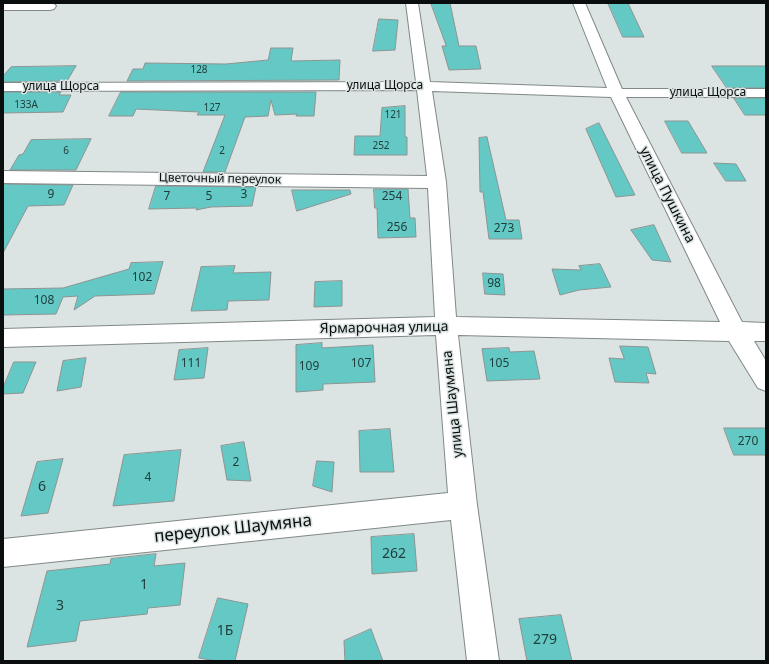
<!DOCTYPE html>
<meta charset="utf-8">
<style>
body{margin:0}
#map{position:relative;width:769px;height:664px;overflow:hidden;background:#dbe4e3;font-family:"Noto Sans",sans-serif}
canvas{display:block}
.frame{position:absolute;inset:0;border:4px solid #0b0e0e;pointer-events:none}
</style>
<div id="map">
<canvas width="769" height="664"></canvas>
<div class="frame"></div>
</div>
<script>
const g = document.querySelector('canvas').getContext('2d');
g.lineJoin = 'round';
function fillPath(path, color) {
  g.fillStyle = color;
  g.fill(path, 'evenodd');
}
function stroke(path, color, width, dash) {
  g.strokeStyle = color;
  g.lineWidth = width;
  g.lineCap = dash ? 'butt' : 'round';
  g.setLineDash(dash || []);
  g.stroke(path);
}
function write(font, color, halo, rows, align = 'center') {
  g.font = font + ' "Noto Sans",sans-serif';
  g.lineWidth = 3;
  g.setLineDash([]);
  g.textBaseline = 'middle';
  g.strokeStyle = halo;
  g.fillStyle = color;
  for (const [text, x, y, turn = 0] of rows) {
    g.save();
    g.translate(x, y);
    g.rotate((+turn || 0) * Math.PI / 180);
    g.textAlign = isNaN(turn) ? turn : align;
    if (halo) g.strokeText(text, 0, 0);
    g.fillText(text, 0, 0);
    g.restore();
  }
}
const building = new Path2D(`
 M431,3h19l9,43h17l5,23 -32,1 -7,-24h4z
 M608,3h20l16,34h-21z
 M379,19l19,1 -3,30 -22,1z
 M271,48h22l-2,13 49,-1 -1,20 -212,1 6,-12h10l2,-6 81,1 42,-4z
 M76,66l-9,15 -64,1v-6l8,-9z
 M712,66h54v22h-39z
 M3,92h58l-2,3h12l-8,17 -60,1z
 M121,92h195l-2,24h-18l1,-2 -22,1 -4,-15 -3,16 -23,1 -20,55h-22l22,-57h-28l2,-3 -63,-3 -3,7h-24z
 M734,98h32v17h-21z
 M405,106v31h2v18h-53l1,-19h25l2,-28z
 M665,121h23l19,32h-25z
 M599,123l36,72 -19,2 -30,-68z
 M487,137l19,83h13l3,19h-33l-6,-47h-3l-1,-54z
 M91,139l-15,31h-66l9,-15 4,-1 8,-14z
 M714,163l22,1 10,17h-20z
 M3,184l70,1 -9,20 -36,1 -25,47z
 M156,186l100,1 -4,19 -41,1 -15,3 1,-2 -48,1z
 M374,189h34l2,29h5l1,19 -38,1 -1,-30h-2z
 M292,190h58l1,4 -54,17z
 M654,225l17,37 -19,-2 -21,-30z
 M163,262l-9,32 -59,2 -21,14 4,-14 -15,1 -7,17 -53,1v-26l60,-1 66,-19 2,-6z
 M600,264l11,23 -32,3 -19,5 -8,-26 29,1 -2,-4z
 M235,266l-2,7 38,-1 -2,28 -41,1 -1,9 -36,1 10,-44z
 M483,273l20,1 2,21 -20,-1z
 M342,281v25l-28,1 1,-25z
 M322,343v5l51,-3 2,37 -52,2v6l-27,2v-47z
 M620,346l28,1 8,27 -10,-1 3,10 -34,-1 -6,-24 15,1z
 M208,348l-4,30 -30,2 5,-30z
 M509,348l1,4 24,-1 6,28 -53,2 -5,-32z
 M86,358l-5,29 -24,4 6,-30z
 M14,362h22l-13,31 -20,1v-6z
 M724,428h42v27h-32z
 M390,429l4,43h-34l-1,-41z
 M244,442l7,39 -24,-1 -6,-34z
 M181,450l-7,51 -61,5 11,-51z
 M63,459l-15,54 -27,3 16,-54z
 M317,461l17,1 -2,30 -19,-6z
 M414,534l3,37 -45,3 -1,-37z
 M156,554l-2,12 31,-3 -5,42 -32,3 -1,6 -67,7 -4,20 -49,6 20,-76 63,-7 1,-5z
 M218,598l30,6 -13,57h-18l-18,-3z
 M561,615l11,46h-45l-8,-42z
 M371,629l12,32h-38l-1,-20z`);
fillPath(building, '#64c9c4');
stroke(building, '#8c9493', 1);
const minor = new Path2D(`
 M3,3h50l3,3 -2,3 -4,1h-47z
 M406,3h12l12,79 177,6 -34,-85h12l37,86h144v8h-140l116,225 24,1v18h-12l12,20v30l-8,-3 -29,-47 -271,-6 19,170 22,156h-32l-16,-141 -448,47v-28l445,-46 -12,-158 -433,12v-18l432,-12 -7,-129 -425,-5v-12l424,5 -10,-86 -414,1v-8l413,-1zM432,91l179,6 109,225 -264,-5 -10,-135z`);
stroke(minor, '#818888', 2);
fillPath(minor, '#fff');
write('10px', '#213d3c', null, [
 ["128",199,70],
 ["133А",26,105],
 ["127",212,108],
 ["121",393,115],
 ["252",381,146],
 ["6",66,151],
 ["2",222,151]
]);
write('12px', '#0b0e0e', '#dbe4e3', [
 ["улица Щорса",385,86],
 ["улица Щорса",61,87],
 ["улица Щорса",708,93],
 ["Цветочный переулок",220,179,1]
]);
write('12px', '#213d3c', null, [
 ["9",51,195],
 ["3",244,195],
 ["7",167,197],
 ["5",209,197],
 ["254",392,197],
 ["256",397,228],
 ["273",504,229],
 ["102",142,278],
 ["98",494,284],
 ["108",44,301],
 ["111",191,364],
 ["107",361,364],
 ["105",499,364],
 ["109",309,367],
 ["270",748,442],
 ["2",236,463],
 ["4",148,478]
]);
write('14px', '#0b0e0e', '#dbe4e3', [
 ["улица Пушкина",667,195,63],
 ["Ярмарочная улица",384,328,-1],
 ["улица Шаумяна",453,404,-96]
]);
write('14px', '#213d3c', null, [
 ["6",42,487],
 ["262",394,554],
 ["1",144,585],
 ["3",60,606],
 ["1Б",225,631],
 ["279",545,640]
]);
write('17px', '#0b0e0e', '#dbe4e3', [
 ["переулок Шаумяна",233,529,-6]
]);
</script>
